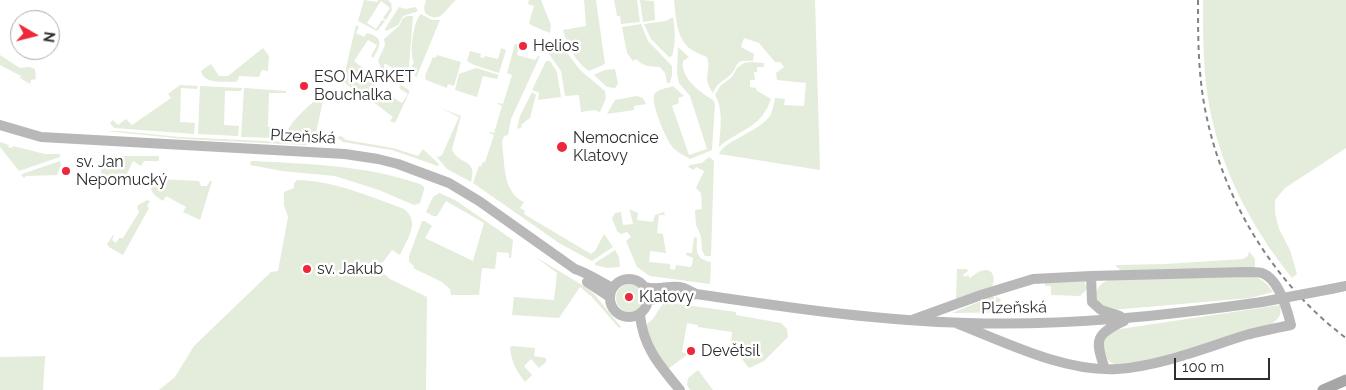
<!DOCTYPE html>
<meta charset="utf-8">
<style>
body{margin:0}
#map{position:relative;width:1346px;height:390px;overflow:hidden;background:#fff;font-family:Raleway,sans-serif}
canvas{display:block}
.north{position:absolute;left:10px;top:10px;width:50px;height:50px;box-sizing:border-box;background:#fff;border:1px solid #ababab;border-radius:50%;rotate:98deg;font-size:14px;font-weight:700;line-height:20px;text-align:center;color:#2e2e2e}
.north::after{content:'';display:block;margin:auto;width:18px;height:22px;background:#ee273a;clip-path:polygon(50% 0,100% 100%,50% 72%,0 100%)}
.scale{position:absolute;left:1174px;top:358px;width:96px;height:22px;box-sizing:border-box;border:2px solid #2e2e2e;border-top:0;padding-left:6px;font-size:15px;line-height:18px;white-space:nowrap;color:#2e2e2e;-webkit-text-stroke:4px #fff;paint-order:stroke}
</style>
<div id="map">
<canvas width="1346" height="390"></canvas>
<div class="north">N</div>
<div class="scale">100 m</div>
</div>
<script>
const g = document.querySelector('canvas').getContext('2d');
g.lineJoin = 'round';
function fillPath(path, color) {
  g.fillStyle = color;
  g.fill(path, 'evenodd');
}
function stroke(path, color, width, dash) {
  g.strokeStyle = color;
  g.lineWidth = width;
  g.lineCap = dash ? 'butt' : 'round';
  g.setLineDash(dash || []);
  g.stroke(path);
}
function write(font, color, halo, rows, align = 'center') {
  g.font = font + ' Raleway,sans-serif';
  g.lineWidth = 5;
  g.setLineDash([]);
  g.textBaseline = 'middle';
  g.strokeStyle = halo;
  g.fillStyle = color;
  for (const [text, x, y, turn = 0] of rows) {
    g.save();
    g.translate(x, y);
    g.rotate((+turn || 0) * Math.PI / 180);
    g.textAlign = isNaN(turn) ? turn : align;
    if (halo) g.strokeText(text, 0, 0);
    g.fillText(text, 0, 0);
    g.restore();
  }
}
fillPath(new Path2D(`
 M364,0l13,2 1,-2h10l3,3 1,7 -6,10 -3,-2 7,-10 -9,-7 -14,22 9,6 6,-9 3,1 -8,10 -19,-10z
 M426,0h30c-12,10 -15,25 -31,13l-1,-5z
 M529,0h12l10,25 -1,8 -19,-8 -2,-2 5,-17 -6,-2z
 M584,0h12l9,64 -16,7c-13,-8 -22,-26 -26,-41l23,-4z
 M614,0h23l3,22 -19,2 -1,-8h-3z
 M640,0l14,1 1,19 -12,2z
 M674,0h141l5,170 -101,-16c5,-14 43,-23 52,-40 2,-5 3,-11 4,-16l10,1 -1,6 20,1 2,-23 -29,-3 -1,-7 8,-6 -4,-5h-5l-16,-19 -15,-5 -3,9 13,7 -1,7c-22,-2 -13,6 -24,15 -8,7 -11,6 -16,17 -12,-17 -1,-20 -6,-36 -5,-2 -10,-4 -15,-7 -16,-10 -16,-33 -18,-50z
 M1203,0h143v148l-61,40 -10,12v13l4,16 11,21 7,24 -5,4c-44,-55 -75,-116 -85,-186 -4,-31 -4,-61 -4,-92z
 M399,7l7,2 9,-2 3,3 -2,2 -13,4 -5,9 -12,6 -1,-2z
 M421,14l11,6h8l-24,58 -4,-11 2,-5c-5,-8 -1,-41 7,-48z
 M407,16h6l-4,50 4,14 -1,5 -5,-2v-6l-21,-13h-2v5l-3,-1 -3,-7 7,-16 -1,-6 15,-13 4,-8z
 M673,17c2,13 3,26 -1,39l-3,1 -18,-18 -7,-15 22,-3z
 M641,24l7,17 24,25v9l-2,8h-3l-2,-10 -5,-6c-10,-1 -16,0 -24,-8l-3,2 -6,-8 -5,-26z
 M356,25l3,2 -3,6 8,4 3,-4c17,4 14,13 6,25l-2,-2 6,-11 -9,-5 -14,21 9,7 -5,7 44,28 6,-9 -9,-6 2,-3 8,5v3l-14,30 -5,-2 3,-4 -25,-19 -4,3 -2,-3 3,-3 -3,-2 -3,1 -4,-5 -2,1 -10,-9z
 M555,41l5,2 20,27 25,21 1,7 -6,14 -6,-2 -13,2 -2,-17 -14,1 -4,-25 -12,-17 5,-10 -1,-2z
 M515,44l4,1 -2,10 18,5 3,-4h2l-29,63 -3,16 -4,1 -2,6c3,21 0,50 22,60l-4,6 5,3 -1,3 67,40 4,-3 9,-17 9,13 -21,14 -33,-18 -86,-60 6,-17h2l2,-4h2l9,-27 -5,-2v-1l5,1 8,-27 -4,-2v-1l5,1 9,-29 -5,-2z
 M678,47l11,10 -6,4c-3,17 18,32 30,39l2,4 -3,46 -22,9c-7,-4 -15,-8 -19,-14 -6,-8 -22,-45 -16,-52 4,-4 13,-5 18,-7l11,10 -6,2 1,5 -7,3 17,49 18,-6 -17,-53 -11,-13 -2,-10z
 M263,48l6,8 -1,15 -6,-1 -3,7 -20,-1 -1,4 -3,2c-11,-1 -31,3 -34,-11l10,-7 8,12h9z
 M501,48l5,2 -7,23 -25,-8 -7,-4 3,-10 11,3 -1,3 4,1 1,-2 13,3z
 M0,55l20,13 10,-1 5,2 1,10 -5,1 -1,4 -10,-6 1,-2 -21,-11z
 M437,55l24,7 -7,24 -6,-2 -1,4 -21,-8 -1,-4 8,-19 2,1z
 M546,61h4l7,11 4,25 -23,3 1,-7 -7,-3z
 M750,62l14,1v4h-7v5h-3l1,8h-5v7l6,1v2l15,9c-10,30 -32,30 -52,48 1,-17 5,-37 -4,-52l5,-9 12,-9 5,-9 7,-5z
 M476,68l23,7 -2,4 -14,-3 -6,21 -22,-7 4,-16z
 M615,69l3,15 -3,4 -8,-1 -13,-12 11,-5z
 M180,85l18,1 -1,3 -16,-1 -1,34 15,1 -1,11 -80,-6 -4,-5 3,-3 5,5 8,-6 6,6 39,-27 -3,-4z
 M200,86l42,2 -1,3h-16l-1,34 15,1 -1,10 -40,-2z
 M244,88l42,3v2h-17l-1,34 15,1v3l-7,7 -35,-1z
 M532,92l4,3 -6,23 -9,7 1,2 -5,2 3,-13z
 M637,96l6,2 3,6 -12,2v4l-27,4 8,-14z
 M318,98l5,3 -8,36 -5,4 -25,-2c1,-14 22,-32 33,-41z
 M440,108l21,8 -9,33c6,17 26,8 19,33l-24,-13 -12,-14 3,2 4,-2 17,-38z
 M106,131h13l61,6 126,6v2l-122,-6z
 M341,136l5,4 47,8 25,8 5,-7 16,15 -1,2 -46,-16 -49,-8 -5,-4v-1z
 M0,142l9,3 -1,2 4,1 1,-2 32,8h15v3l-41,14 -19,-24z
 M106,156h53v5h-15l-3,5 -8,-5 -10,21 -21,-5c-1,-7 -4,-16 4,-21z
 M709,157l5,4 -3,95h-6l-3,-6 -1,-14 -5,-11 -1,-15 7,-1 -1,-16 -5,-5 8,-17 -8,-4 -2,3 -6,-3 2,-2 12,-2z
 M60,161l1,4 -4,10 -31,1 -2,2 -3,-3 1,-1z
 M251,161c58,3 113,4 169,23l4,3v3l-4,13 -6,2 -35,-15 -44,-14 -53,-5 -32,-6z
 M158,179l41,2 2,5h6l3,-5h2l-12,39 -17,-8 3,-5 -20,-11 -3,5c-6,-4 -12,-7 -12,-15l3,-6z
 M297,180c38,1 72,16 107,29 17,13 3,30 -4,46l-8,-5 -8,11 -8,6 14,12 37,18 -1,93h-267l16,-13 19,-31 77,-74 7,-1 10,-54 -4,-12v-13l10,-4v-5z
 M439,193l16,7 58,40 -2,18h-2v-5l-12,-1 -2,17 -13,-1 -3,27h-28l-1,-6 -8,-7 -29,-14 1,-2 -5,-4v-6l13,-35h3l7,5 -7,12 48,23 11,-38 -38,-22 -9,15h-4l-7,-4 7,-15z
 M147,200l3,1 -3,5 2,2 -26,47 -14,-8 -2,-3 6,-9h1l-2,5 4,3 3,-5h4l16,-26 -2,-6z
 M629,209l9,4 -1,7 16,2 2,-7 9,-3 1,3h-6l-2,18 6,1 3,19 -16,-2 -1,11 21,2v5l5,1 1,-5 14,2 2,-2 1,-7 -7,-3v-2h6l2,-16 3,1c-1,14 -1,21 14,24l-1,22 -60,-8 -13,-9 -11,-26 5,-4 -4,-5 -6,2 -4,-3 -5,-13 3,-5 10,-2 -4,1 2,13 10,-1 -3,-13z
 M615,250l4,7 1,10 -13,1 -12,-3v-2z
 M1249,251l6,8v9l-134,3 -6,-6 51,-1 77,-5 5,-3z
 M534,256l53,32 8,7 26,32 -2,1 -27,-31 -12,-10 -21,31 -47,-3 2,-18 40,3 3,-27z
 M957,269h10l1,2 -5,4 2,2 3,-2 2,3c3,-2 7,-6 11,-7 12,-5 15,8 11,16l-36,12z
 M1244,275c16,3 20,4 29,17l-23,6 -138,12 -14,-7c-5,-14 2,-21 15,-24z
 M1084,281l3,7 -2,3 -5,5 -29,-1v-9h-6v-4z
 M616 298a14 14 0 1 1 28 0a14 14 0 1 1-28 0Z
 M991,297h3v3h-11v3l12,1 1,-7 5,2 -2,4 16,8 2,-4 12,5 66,-1 -143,2z
 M664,302l72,10v3l45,8 6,6 1,8 -24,24 -15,7 -18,-23 1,-13 -34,-5v-2l-11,-2 -5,29 6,2 -20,15 -8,-10 -16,-33 8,-6z
 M1280,305c2,10 -1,14 -9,19l-122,37 -35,3c-12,-5 -10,-18 -11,-29l4,-4z
 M513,346l22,2 -1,8 12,2v4l-7,6 -8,-9 -7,7 8,9 -7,7c-9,-11 -14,-21 -15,-35z
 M47,356l-2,1 -2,33h-43v-33z
 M698,370l15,20h-23l-3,-5 1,-7z`), '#e4ecdb');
stroke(new Path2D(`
 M0,125l41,12 304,17 33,5 20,5 51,19 30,18 96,68c13,4 25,13 38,19
 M1091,276l1,26 9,8 19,6
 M610 298a19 19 0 1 1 38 0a19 19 0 1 1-38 0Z
 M587,282l23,15
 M645,287c13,4 26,-3 39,1 4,2 8,4 12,6
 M1331,289l15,-3
 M649,301c15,-9 30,-4 47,-7 90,13 180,27 271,29 99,3 197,-7 295,-21
 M640,315c3,32 20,51 40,75
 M912,320l69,-25 52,-16 58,-3 154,-4c5,0 11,0 17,1 17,6 25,36 29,52 -15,3 -30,6 -45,10 -42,13 -85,31 -129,34 -53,3 -112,-27 -161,-46
 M1105,369c-11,-30 -9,-35 19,-48`), '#b8b8b8', 10);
stroke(new Path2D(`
 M1323,390l23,-10`), '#a6a6a6', 11);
stroke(new Path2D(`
 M1198,0c0,38 0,76 8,114 18,87 68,170 140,224`), '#838383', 2, [5, 4]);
stroke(new Path2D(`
 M1262,302l69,-13`), '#b8b8b8', 10);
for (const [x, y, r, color] of [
 [523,46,5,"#ee273a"],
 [304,86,5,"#ee273a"],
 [562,147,6,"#ee273a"],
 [66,171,5,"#ee273a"],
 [307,269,5,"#ee273a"],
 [629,297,5,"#ee273a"],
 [691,351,5,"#ee273a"]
]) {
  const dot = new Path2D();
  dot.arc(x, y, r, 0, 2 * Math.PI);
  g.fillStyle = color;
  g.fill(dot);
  stroke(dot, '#fff', 2);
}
write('16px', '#2e2e2e', '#fff', [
 ["Helios",533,46],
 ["ESO MARKET",314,77],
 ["Bouchalka",314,95],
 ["Nemocnice",573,138],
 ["Klatovy",573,156],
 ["sv. Jan",76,162],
 ["Nepomucký",76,180],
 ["sv. Jakub",317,269],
 ["Klatovy",639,297],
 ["Devětsil",701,351]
], 'left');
write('16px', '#2e2e2e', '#fff', [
 ["Plzeňská",303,137,3],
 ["Plzeňská",1014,308,-1]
]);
</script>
